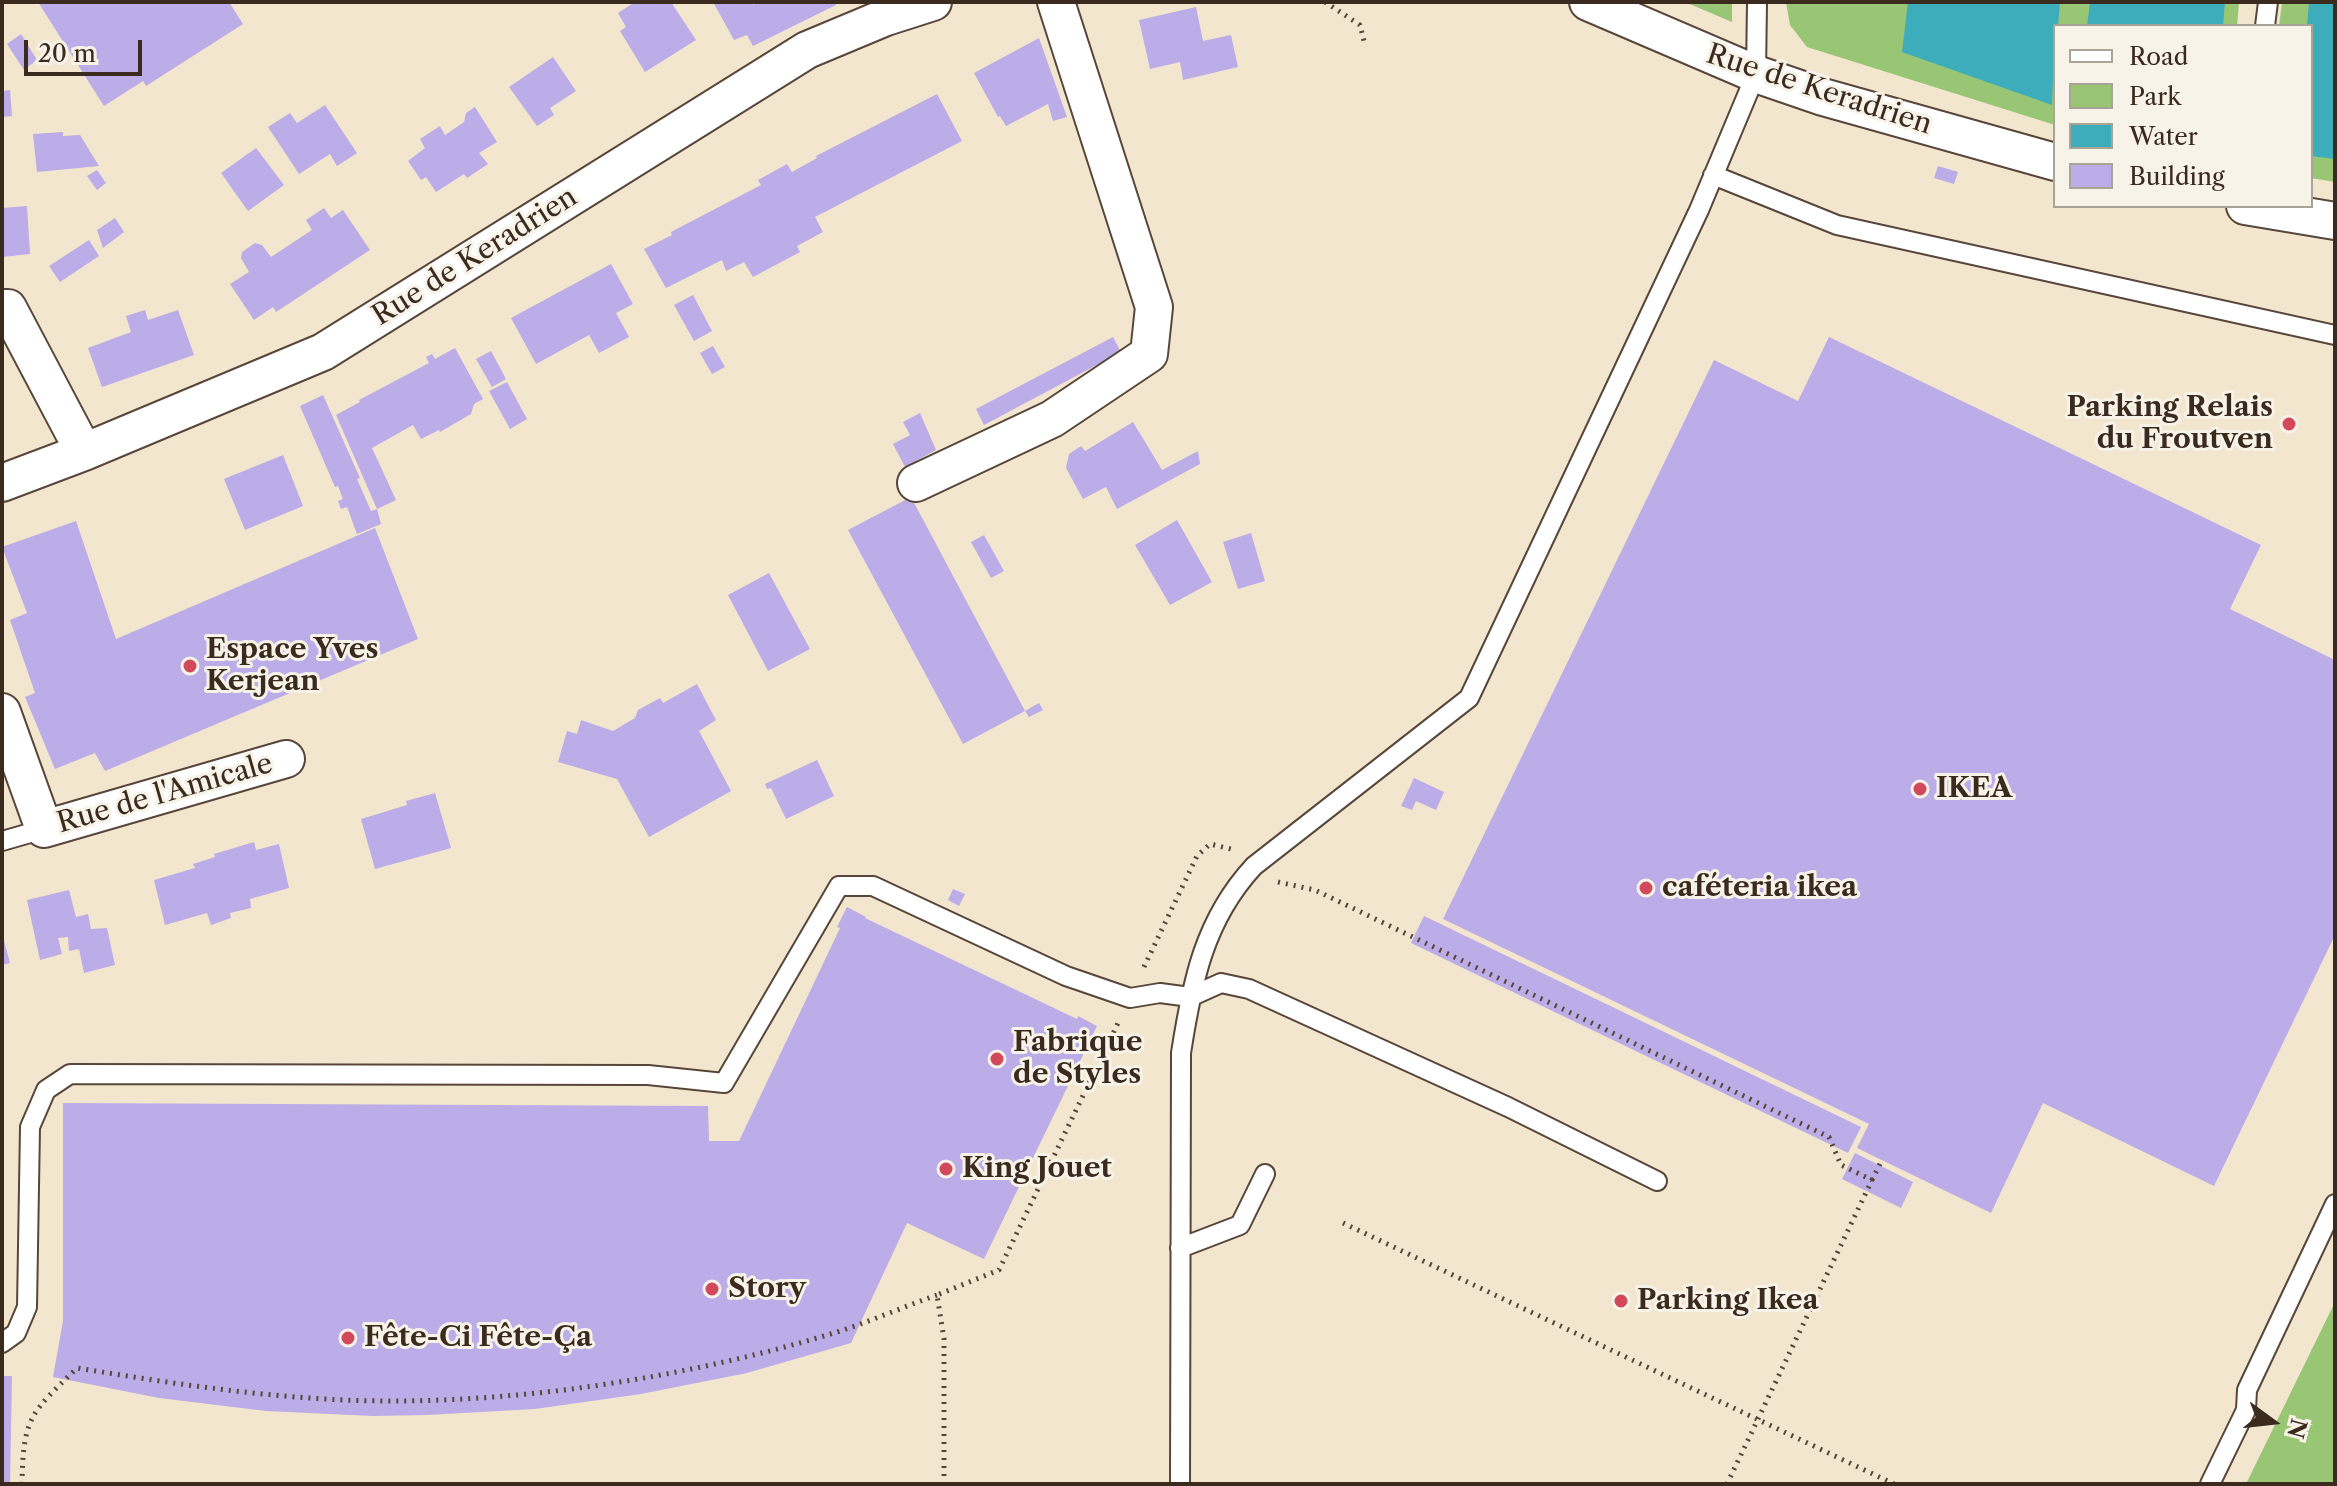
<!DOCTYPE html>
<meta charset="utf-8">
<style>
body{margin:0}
#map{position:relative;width:2337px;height:1486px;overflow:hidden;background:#f3e6cf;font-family:"Libre Caslon Text",serif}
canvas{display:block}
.frame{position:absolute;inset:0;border:4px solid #3b2a1e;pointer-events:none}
.legend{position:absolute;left:2053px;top:24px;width:260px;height:184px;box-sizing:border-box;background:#f7f3e8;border:2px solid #aca397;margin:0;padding:10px 14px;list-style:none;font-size:24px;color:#3b2a1e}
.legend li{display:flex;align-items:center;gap:16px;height:40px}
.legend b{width:40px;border:2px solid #aca397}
.north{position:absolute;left:2233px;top:1382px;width:80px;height:80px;-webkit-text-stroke:6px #f7f3e8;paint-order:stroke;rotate:105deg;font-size:22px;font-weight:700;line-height:32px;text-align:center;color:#3b2a1e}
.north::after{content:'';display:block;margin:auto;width:28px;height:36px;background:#3b2a1e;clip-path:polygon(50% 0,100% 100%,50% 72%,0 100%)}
.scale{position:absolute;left:24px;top:40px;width:118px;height:36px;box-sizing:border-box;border:4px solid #3b2a1e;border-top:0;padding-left:10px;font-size:24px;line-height:28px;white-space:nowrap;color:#3b2a1e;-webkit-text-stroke:6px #f7f3e8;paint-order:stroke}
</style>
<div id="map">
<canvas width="2337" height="1486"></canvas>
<div class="frame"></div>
<ul class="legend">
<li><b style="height:10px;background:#fff"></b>Road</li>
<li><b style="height:22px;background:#98c675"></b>Park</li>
<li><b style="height:22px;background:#3dacbb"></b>Water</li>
<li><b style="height:22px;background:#bcace7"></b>Building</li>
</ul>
<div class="north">N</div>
<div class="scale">20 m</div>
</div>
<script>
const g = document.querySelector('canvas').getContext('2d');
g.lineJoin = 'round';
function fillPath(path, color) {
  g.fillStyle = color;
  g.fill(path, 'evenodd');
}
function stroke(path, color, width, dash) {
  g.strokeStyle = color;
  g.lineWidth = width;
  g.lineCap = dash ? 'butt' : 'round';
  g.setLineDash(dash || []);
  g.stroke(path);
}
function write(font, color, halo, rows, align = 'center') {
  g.font = font + ' "Libre Caslon Text",serif';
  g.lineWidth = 6;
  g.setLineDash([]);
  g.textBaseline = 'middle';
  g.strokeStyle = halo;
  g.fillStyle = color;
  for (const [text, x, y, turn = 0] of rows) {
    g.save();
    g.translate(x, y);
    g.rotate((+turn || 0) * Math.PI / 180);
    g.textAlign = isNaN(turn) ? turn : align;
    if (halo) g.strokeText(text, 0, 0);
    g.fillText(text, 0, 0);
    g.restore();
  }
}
fillPath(new Path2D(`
 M1685,2h47v20z
 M1786,2h453l-2,24h-182v99l-248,-78 -17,-22z
 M2282,2h53v180l-24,-4v-152h-32z
 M2335,1302v182h-89z`), '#98c675');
fillPath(new Path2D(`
 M1908,2h152l-2,24h-3l-3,79 -150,-53z
 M2090,2h135l-2,24h-136z
 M2309,2h26v157l-24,-3v-130h-4z`), '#3dacbb');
fillPath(new Path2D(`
 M38,2h191l14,22 -97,62 -3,-5 -39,25z
 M635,2h36l25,38 -51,32 -25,-41 6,-4 -8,-14z
 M713,2h39l1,3 7,-3h75l1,3 -83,41 -6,-11 -13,5z
 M1196,7l7,34 28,-6 7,32 -55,13 -3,-18 -30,7 -11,-49z
 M21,34l16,26 -13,10 -17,-26z
 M1039,38l28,79 -14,4 -5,-17 -42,22 -6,-10 -2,1 -24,-44z
 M553,57l23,34 -26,17 4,7 -17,11 -28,-39z
 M10,90l2,26 -10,1v-26z
 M937,94l25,47 -147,76 8,15 -26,14 3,6 -47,25 -9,-15 -18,9 -4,-11 -56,28 -22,-39 28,-14 -1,-3 90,-47 -3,-5 29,-16 5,8 25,-14 -1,-2z
 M325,105l32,48 -20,13 -7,-12 -31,20 -31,-47 22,-14 7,10z
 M475,107l22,35 -18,11 9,11 -21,14 -3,-4 -28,18 -10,-15 -5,3 -13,-19 17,-13 -5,-9 20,-13 5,9 19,-13 2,-9z
 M63,132v4l17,-1 19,31 -62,6 -4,-38z
 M256,148l28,37 -36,26 -27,-38z
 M1938,166l20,6 -4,12 -20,-6z
 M97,170l9,13 -9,7 -10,-14z
 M27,206l3,48 -28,3v-49z
 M324,208l7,10 12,-8 27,40 -94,62 -3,-5 -19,13 -24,-36 19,-12 -8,-14 1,-6 13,-9 7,2 9,12 41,-27 -6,-10z
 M115,218l9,14 -21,16 -6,-18z
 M89,240l10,16 -39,26 -11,-16z
 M611,264l22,40 -17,9 13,24 -30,16 -10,-18 -53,29 -25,-46z
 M693,295l19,36 -18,10 -20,-36z
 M145,310l3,10 30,-10 16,45 -92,32 -14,-39 43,-16 -5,-16z
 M1113,337l8,15 -137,73 -8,-16z
 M1829,337l432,208 -31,64 105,51v275l-121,251 -171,-83 -52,110 -134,-65 12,-24 -426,-205 271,-559 84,41z
 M713,346l12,21 -13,7 -12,-21z
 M455,348l28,51 -9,5 -3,10 -31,18 -1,-2 -18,9 -8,-14 -41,23 24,52 -19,9 4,15 -24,10 -10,-27 -6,2 -3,-8 5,-2 -5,-13 -3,1 -35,-81 23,-11 37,83 -3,1 14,32 6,-2 -41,-94 24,-13 -1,-2 70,-37 -3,-6 6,-3 3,5z
 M491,351l15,28 -14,8 -16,-28z
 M507,382l20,37 -17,10 -21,-38z
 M920,413l16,37 -31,17 -12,-23 17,-9 -7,-13z
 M1133,422l29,48 36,-19 2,13 -83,45 -11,-22 -23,12 -17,-31 3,-14 12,-8 4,5z
 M283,455l20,51 -58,24 -21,-51z
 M911,497l114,214 -62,33 -115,-214z
 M1177,520l35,62 -42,23 -35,-60z
 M76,521l40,118 259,-111 43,111 -313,132 -10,-18 -40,16 -30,-72 10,-4 -25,-73 17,-7 -25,-66z
 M1251,533l14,48 -27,8 -15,-47z
 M984,535l20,36 -13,7 -20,-36z
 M769,573l41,76 -42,22 -40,-76z
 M697,684l19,36 -17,11 32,60 -82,46 -32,-58 -59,-17 9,-31 10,3 4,-14 32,11 22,-13 3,-8 22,-12 3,5z
 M1039,703l4,7 -14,7 -4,-6z
 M817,760l17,36 -48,23 -15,-31 -4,1 -2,-5z
 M1414,778l30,14 -8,18 -20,-9 -4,9 -11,-4z
 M435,793l16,55 -76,21 -14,-50 46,-14 -1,-4z
 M254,842l2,8 23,-6 10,44 -39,11 1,9 -21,5 1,5 -20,7 -4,-12 -42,12 -11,-45 41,-12 -2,-4 22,-7 -1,-3z
 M953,889l12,5 -6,12 -11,-6z
 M69,890l7,27 12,-3 3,15 16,-1 8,37 -31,8 -5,-24 -10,2 -1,-14 -10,1 4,16 -22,6 -13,-60z
 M847,907l19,10 -1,1 212,101 1,-3 19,10 -113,233 -77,-36 -56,120 -104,30 -106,21 -106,15 -108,6 -54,1 -107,-5 -107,-13 -106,-21 10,-56v-218l645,3 1,35h30l101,-213 -3,-1z
 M1424,916l437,211 -13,26 -437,-210z
 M3,937l7,26 -8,2v-27z
 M1855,1153l58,29 -12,26 -59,-29z
 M2,1376h10l-2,108h-8z`), '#bcace7');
const lane = new Path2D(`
 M2265,26l3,-24
 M1713,175l124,50 498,110
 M2,841l42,-12
 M1180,1248l60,-23 25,-51
 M2,1343l14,-10 11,-26 3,-180 16,-37 24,-16 578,1 76,8 115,-197h34l193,90 64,22 30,-5 30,4 31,-14 28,6 259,118 149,74
 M1180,1484l1,-431c11,-71 23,-133 73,-187l215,-168 230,-488 57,-136 1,-72
 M2210,1484l36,-74 1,-20 88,-186`);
const street = new Path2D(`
 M1588,2l168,72 67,23 232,65
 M2245,206l90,15
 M2,308h6l76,144
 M2,483l82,-31 239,-100 484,-302 79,-33 47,-15
 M916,483l136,-64 97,-65 5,-47 -98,-305
 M2,712l42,117 242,-70`);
stroke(lane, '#574639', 22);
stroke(street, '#574639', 40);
stroke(new Path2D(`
 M1325,2l35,23 4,16
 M1278,882l37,8 514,247 12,28 31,15 -145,304
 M1144,967l53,-111 13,-12 21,5
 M1872,1180l10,-20
 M1343,1223l551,261
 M22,1484c1,-67 9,-71 55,-116 104,17 210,33 314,33 146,0 304,-26 443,-68 35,-11 69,-26 103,-38
 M944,1484v-145l-7,-44 62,-25 119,-247`), '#574639', 5, [2, 6]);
stroke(lane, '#fff', 18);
stroke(street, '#fff', 36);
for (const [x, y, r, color] of [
 [2289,424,8,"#d1495b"],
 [190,666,8,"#d1495b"],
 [1920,789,8,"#d1495b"],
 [1646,888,8,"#d1495b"],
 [997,1059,8,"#d1495b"],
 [946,1169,8,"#d1495b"],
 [712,1289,8,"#d1495b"],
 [1621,1301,8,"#d1495b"],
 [348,1338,8,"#d1495b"]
]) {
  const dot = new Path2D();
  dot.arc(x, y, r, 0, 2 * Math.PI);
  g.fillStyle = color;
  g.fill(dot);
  stroke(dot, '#f7f3e8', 3);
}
write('28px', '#3b2a1e', '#f7f3e8', [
 ["Rue de Keradrien",1819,90,18],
 ["Rue de Keradrien",475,257,-32],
 ["Rue de l'Amicale",165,794,-16]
]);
write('bold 28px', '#3b2a1e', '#f7f3e8', [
 ["Parking Relais",2273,408,"right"],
 ["du Froutven",2273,440,"right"],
 ["Espace Yves",206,650],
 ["Kerjean",206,682],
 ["IKEA",1936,789],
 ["caféteria ikea",1662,888],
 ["Fabrique",1013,1043],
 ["de Styles",1013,1075],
 ["King Jouet",962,1169],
 ["Story",728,1289],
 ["Parking Ikea",1637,1301],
 ["Fête-Ci Fête-Ça",364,1338]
], 'left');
</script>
